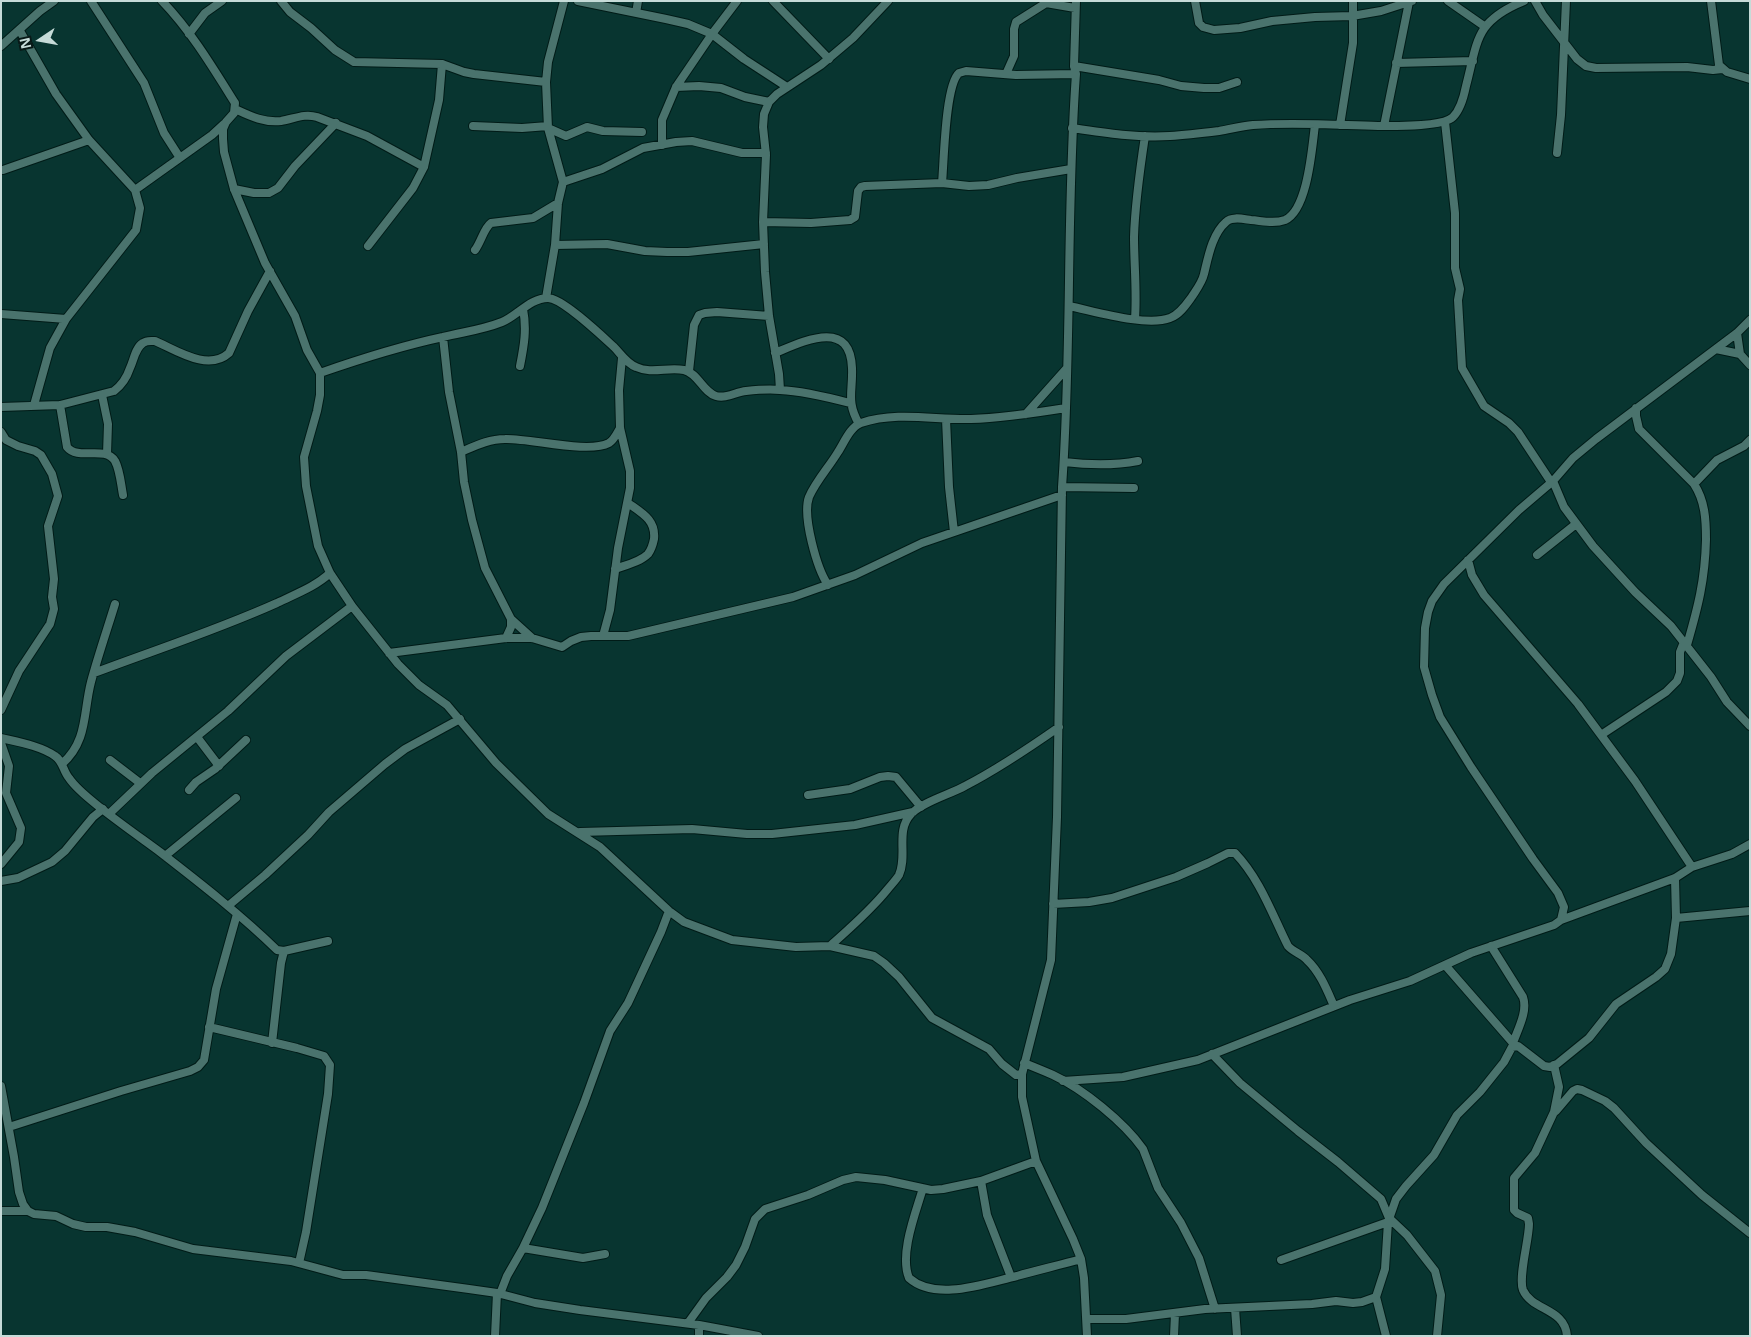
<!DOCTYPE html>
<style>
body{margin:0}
#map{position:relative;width:1751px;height:1337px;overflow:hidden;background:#083530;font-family:"Open Sans",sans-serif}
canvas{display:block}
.frame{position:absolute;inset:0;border:2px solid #c6dbd8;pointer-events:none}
.north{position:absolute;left:15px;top:15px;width:50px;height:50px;-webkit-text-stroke:4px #081917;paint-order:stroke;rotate:258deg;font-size:14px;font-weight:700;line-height:20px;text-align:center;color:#c6dbd8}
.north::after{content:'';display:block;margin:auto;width:18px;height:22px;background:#c6dbd8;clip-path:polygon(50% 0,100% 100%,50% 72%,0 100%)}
</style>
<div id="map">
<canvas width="1751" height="1337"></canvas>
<div class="frame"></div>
<div class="north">N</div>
</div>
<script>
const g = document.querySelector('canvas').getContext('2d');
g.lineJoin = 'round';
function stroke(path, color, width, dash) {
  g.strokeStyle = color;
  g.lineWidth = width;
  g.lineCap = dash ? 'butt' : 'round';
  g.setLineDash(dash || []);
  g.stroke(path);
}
const street = new Path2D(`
 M91,1l53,82 20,50 16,25
 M162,1c29,30 51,67 73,102l-1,10 -8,9 -3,7v10l1,13 10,37 31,74 30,53 12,34 13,23v22l-3,16 -13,46 2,29 12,60 12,27 22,33 46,58 21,21 28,20 49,58 52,51 52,33 69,64 15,11 48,18 64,7 34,-1 44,10 10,7 15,14 33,41 57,31 13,15 14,11 6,-1
 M281,1l9,11 21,16 24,22 19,12 88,2 22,8 10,2 72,8
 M578,1l88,18 22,5 24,10 32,25 43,28
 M773,1l56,58
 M1076,1l-2,65 2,8c-10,137 -4,276 -14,413l-5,330 -6,143 -29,114v23l14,64 37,78 8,20 3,19 3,58
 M1195,1l4,22 4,4 11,3 26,-2 32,-7 43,-4 37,-1 29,-5 31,-10
 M1448,1l36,25
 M1535,1l8,14 34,44 9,7 10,2 91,-1 26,3 9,-1
 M1711,1l8,64 8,7 23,7
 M636,13l2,-12
 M20,31l36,63 33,46 46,50 5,18 -4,22 -70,89 -16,29 -16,57
 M189,34l16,-21 17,-12
 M1,46l39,-35 14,-10
 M1396,63l77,-2
 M1074,66l85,14 22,6 23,2h15l18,-6
 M1006,74l8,-18v-27l2,-7 30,-19 29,5
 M676,87l23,-1 22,2 24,9 24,5
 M235,109c15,7 29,14 46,12 13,-2 23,-8 36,-4l50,19 57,31
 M1445,122l10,91v55l5,21 -2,11 4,68 22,38 25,17 9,9 33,50
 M1340,125l13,-82v-42
 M473,126l49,2 26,-2
 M1384,126l25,-124
 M548,128l18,8 21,-9 16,4 39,1
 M1072,128c33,5 65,10 98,8 17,-1 33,-3 49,-5 12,-2 22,-5 34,-6 42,-3 84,0 125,1 15,0 65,1 75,-9 7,-7 11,-21 13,-31 12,-46 9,-65 58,-85
 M662,145v-25l14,-33 36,-53 25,-33
 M1557,153l4,-38 5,-114
 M3,170l86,-30
 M563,182l39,-13 41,-21 33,-6 16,-1 50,12h24
 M942,183c2,-20 3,-98 17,-110l7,-2 50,4 60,-1
 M234,189l20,4h15l9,-5 17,-22 41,-43
 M135,190l77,-55 12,-11
 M763,222l48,1 39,-3 5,-3 3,-26 3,-4 4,-1 77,-3 27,3 19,-1 29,-7 54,-9
 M555,245l52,-1 38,7 22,1h21l76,-8
 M368,246l45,-58 11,-21 15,-67 3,-36
 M475,250c6,-8 9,-22 16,-27l42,-5 25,-15
 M546,298l9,-53 3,-42 5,-21 -15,-54 -2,-46 2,-20 16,-61
 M1069,306c25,5 77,21 101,12 9,-3 16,-13 21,-20 5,-8 11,-15 13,-24 4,-16 8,-40 22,-52 6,-6 17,-3 25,-2 12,1 23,4 34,0 23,-10 27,-73 30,-95
 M1,314l65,5
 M1135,319c2,-28 -1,-55 -1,-82 1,-34 6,-68 11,-101
 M1737,333l3,21
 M443,337l6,55 12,60 3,30 8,38 13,48 26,51v8l-5,11
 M1716,349l24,5 10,11
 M775,353c29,-12 75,-35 77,15 1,24 -6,33 7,56
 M520,366c4,-20 7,-37 3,-57
 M689,371l5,-46 5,-10 6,-2 12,-1 52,4
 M320,373c40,-14 81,-27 123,-36 20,-5 39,-7 59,-15 15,-6 28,-24 46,-24 14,0 54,38 66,49 7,7 12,16 22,20 15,7 32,0 48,3 14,3 19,22 32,26 10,3 20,-4 30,-5 10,-1 23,-2 34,-1 23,1 47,7 70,13
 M780,390l-1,-16 -10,-58 -4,-44 -2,-50 3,-67 -3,-28 1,-13 5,-12 8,-8 44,-29 32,-27 35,-37
 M102,395l6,29 -1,30
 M60,405l7,42c11,14 38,-2 48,14 5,9 6,24 8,34
 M1,407l59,-2 54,-14c8,-6 13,-14 16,-23 4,-8 5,-20 13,-25 4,-3 8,-2 12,-2 21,9 53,31 74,12l19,-42 22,-40
 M1636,408v8l3,13 55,55c11,17 12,35 12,56 -1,40 -8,67 -19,105
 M1026,414l41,-46
 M946,419l3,68 5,45
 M1,432l5,8 12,6 17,5 6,4 11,19 6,22 -10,30 6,53 -2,18 2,12 -4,15 -31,47 -18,39
 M461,452c14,-6 28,-13 44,-13 25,-1 83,15 104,4 5,-3 8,-10 11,-15
 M1064,462c25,3 48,4 74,-1
 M1553,481l11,26 29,39 42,46 36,34 40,51 16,25 23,24
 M1694,484l23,-24 27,-14 6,-6
 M1062,487l72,1
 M1537,555l39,-31
 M1468,560l4,15 12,20 94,109 57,77 57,86
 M615,569c11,-4 25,-7 33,-15 3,-4 5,-10 6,-15 2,-19 -12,-26 -26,-36
 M828,585c-11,-16 -26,-69 -19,-88 7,-16 20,-30 29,-45 6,-9 12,-25 23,-29 36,-12 74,-3 110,-4 32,-1 64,-6 95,-11
 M511,619l21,19
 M603,636l7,-26 8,-62 12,-60v-17l-10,-43 -1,-38 3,-32
 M389,653l117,-15h26l30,9 9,-6 10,-4 10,-1h37l165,-39 62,-22 67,-32 140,-48
 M94,673c61,-23 123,-43 183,-70 18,-9 38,-16 53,-30
 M1601,735l65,-43 11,-11 3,-8v-21l4,-10
 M197,737l22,29
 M1,738c17,4 40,8 54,18 8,5 8,15 14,22 8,12 22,22 33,31 19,15 39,29 58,43 40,31 81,63 117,98l7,1 44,-10
 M1,743l8,23 -3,27 15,35 -2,14 -18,22
 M110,760l30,23
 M62,764c26,-23 21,-51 29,-82 7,-26 16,-52 24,-78
 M189,790l7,-8 19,-13 31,-29
 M808,795l42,-6 30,-12 8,-1 8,1 25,30
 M109,814l43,-41 76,-62 58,-55 66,-50
 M580,832l112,-3 55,5h25l83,-9 58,-13
 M165,856l71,-58
 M1,881l17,-3 34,-16 13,-11 28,-34 10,-8
 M1053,904l36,-2 23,-4 64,-21 32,-14 20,-10h7c25,26 37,61 53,93 5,6 14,8 19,14 13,12 20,30 27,46
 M228,906l37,-31 43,-40 21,-23 56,-48 20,-15 55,-30
 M1676,918l74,-7
 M1561,920l114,-42 17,-11 40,-13 18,-10
 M830,946c20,-18 40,-35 57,-56 4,-5 9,-10 12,-15 9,-20 -4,-44 12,-61 11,-12 40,-20 54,-28 33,-17 64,-38 94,-59
 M1491,946l32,51c5,14 -5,32 -10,46l2,3
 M1445,965l68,78
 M209,1027l88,21 27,8 6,9 -2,29 -22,138 -7,31
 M272,1043l9,-80 3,-12
 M1212,1054l28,29 58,48 40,31 43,37 8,19 18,17 28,36 6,24 -4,41
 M1024,1063c10,4 20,8 29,12 30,14 71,47 90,74l15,39 23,35 18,35 16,51
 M1554,1065l5,22 -5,25 -19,41 -21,25v32l3,3 11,5 1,6c0,16 -11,53 -6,66 9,21 42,18 44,46
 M1063,1081l60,-4 75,-17 152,-60 60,-19 61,-28 83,-28 7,-5 3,-13 -6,-14 -25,-34 -62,-92 -31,-50 -8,-22 -8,-28 1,-39 3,-16 4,-11 12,-17 75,-74 34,-29 20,-23 23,-19 141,-106 13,-13
 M1,1086l13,71 5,35 4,12 5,7 6,3 22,2 17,8 13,3h21l28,5 58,17 98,12 52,14h23l103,14 28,4 38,10 45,7 119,15 59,11
 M1556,1111l17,-20 4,-2 5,1 23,11 9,7 32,35 56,52 48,38
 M9,1127l112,-36 69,-20 8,-4 6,-7 12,-71 21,-75
 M981,1181l6,34 24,62
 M923,1188c-7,24 -24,66 -14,90 27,24 77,5 108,-2 21,-6 43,-11 64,-17
 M1,1211h27
 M523,1248l60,10 22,-4
 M1281,1260l107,-38
 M500,1294l7,-18 16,-28 19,-40 42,-105 26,-72 18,-28 33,-71 8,-21
 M1235,1308l2,28
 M1087,1319h39l79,-10 107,-5 24,-3 17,2 9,-1 14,-5
 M688,1323l18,-25 21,-21 9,-12 9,-18 10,-28 10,-10 43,-14 35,-15 13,-3 29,3 46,10 12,-1 38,-8 55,-20
 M699,1325v11
 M495,1336l2,-43
 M1174,1336l1,-22
 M1386,1336l-10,-39 9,-28 3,-47 8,-23 10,-13 28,-31 23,-40 23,-23 24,-30 8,-15 6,-1 26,20 6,1 7,-3 32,-26 27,-34 40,-27 9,-8 6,-15 5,-36 -1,-40`);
stroke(street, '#001b17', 10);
stroke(street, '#4a736d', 8);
</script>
